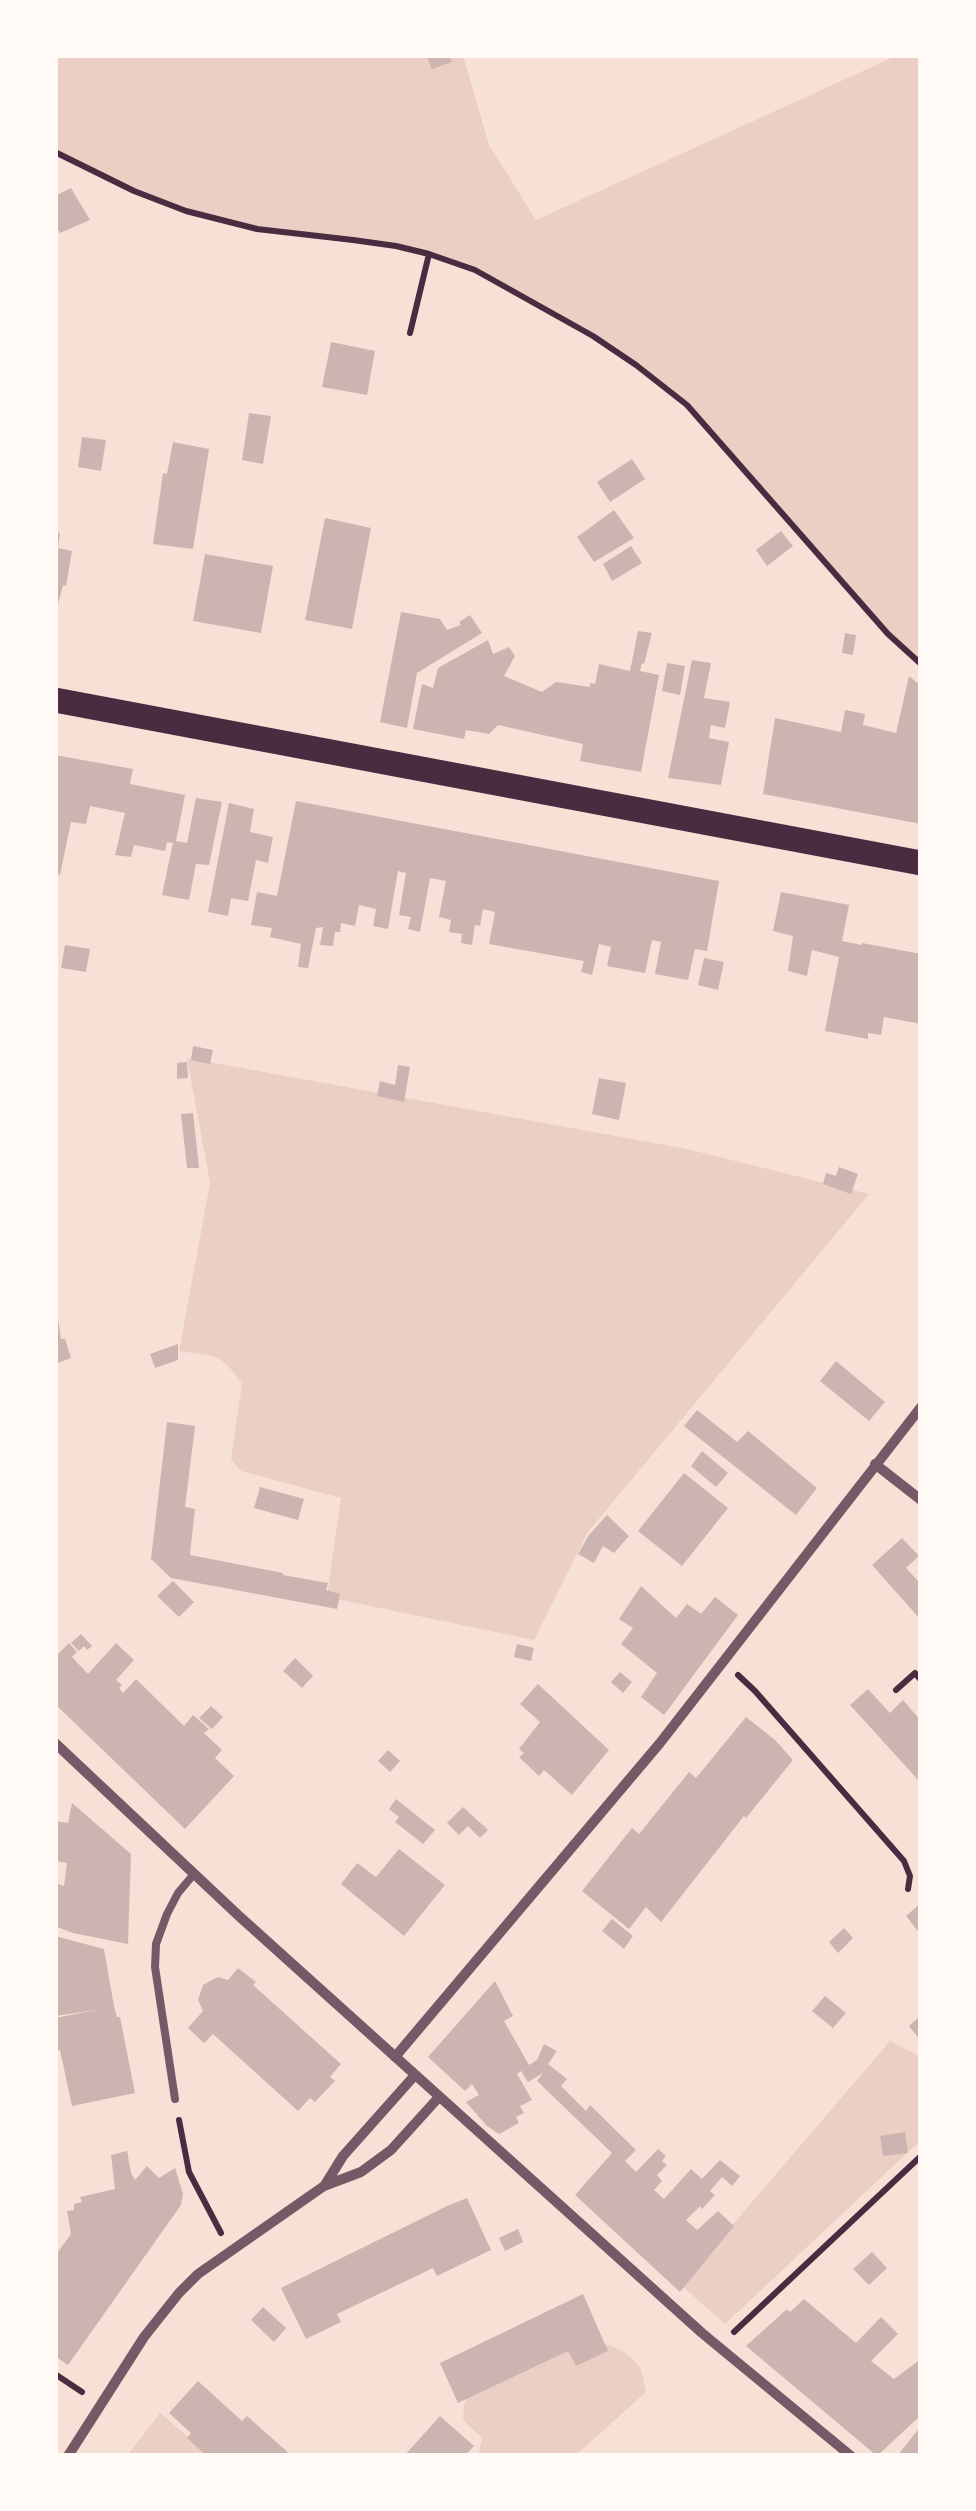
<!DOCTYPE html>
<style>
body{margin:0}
#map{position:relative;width:976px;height:2511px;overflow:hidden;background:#f7e1d7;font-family:"Nunito Sans",sans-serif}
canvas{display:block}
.frame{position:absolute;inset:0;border:58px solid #fffaf5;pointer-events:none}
</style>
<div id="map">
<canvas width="976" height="2511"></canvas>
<div class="frame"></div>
</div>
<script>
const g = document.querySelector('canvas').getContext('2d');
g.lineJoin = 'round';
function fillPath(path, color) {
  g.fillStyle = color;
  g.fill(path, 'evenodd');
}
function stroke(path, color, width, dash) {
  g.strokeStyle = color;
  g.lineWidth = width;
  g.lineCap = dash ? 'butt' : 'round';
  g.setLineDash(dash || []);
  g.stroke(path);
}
fillPath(new Path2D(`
 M55,55h408l26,90 47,75 362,-165h23v609l-33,-30 -201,-229 -51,-40 -161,-95 -79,-24 -139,-17 -71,-18 -131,-59z
 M187,1058l500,91 182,45 -281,338 -54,108 -207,-43 14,-99 -100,-27 -10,-11 11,-76c-22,-32 -26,-27 -63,-33l31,-168z
 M890,2041l31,16v83l-196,184 -44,-39z
 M582,2339c22,3 46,10 58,29 4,7 4,17 6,24l-71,64h-97l4,-18 -19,-18 1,-16 8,-14z
 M160,2413l50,43h-83z`), '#ebcfc5');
fillPath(new Path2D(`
 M426,55h23l3,7 -20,7z
 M71,188l19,32 -30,13 -5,-9v-28z
 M331,342l44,9 -8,44 -45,-8z
 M249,413l22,3 -8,48 -21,-4z
 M82,437l24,3 -5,31 -23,-4z
 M173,442l36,7 -16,100 -40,-5 10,-71 4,1z
 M632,459l13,20 -35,23 -13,-20z
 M614,510l20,28 -40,24 -17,-25z
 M325,518l46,10 -19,101 -47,-9z
 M781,531l12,15 -26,20 -11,-16z
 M55,532l5,1 -2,15 14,3 -6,35 -3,-1 -7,27z
 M631,546l11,17 -30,18 -9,-17z
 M205,554l68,12 -12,67 -68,-12z
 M401,612l39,7 7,11 14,-5 -2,-3 11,-7 12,18 -65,40 -10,55 -27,-6z
 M638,631l14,2 -8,31 -2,-1 -2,8 19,4 -18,97 -61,-11 3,-17 -85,-19 -9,9 -23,-4 -2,9 -51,-10 9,-45 11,4 5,-20 50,-28 5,14 16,-7 6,9 -11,20 38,16 14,-10 34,5v-4l5,1 4,-20 31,7z
 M845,633l11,2 -3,20 -11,-2z
 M692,660l19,3 -7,35 26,4 -5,26 -14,-3 -2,13 20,4 -8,43 -53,-7z
 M667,663l18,3 -5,29 -18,-4z
 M909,676l12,10v138l-158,-30 12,-76 66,14 4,-22 20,4 -2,11 33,8z
 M55,755l78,14 -3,15 55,11 -9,46 11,2 9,-45 26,4 -13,63 -13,-1 -7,36 -27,-5 11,-52 -6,-1 -2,9 -31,-6 -3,12 -16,-2 10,-42 -35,-7 -4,18 -15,-2 -11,53 -5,-1z
 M296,801l423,80 -12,70 -12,-2 -7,31 -33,-6 6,-32 -9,-2 -7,33 -38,-7 4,-19 -12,-3 -7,31 -11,-3 3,-11 -95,-17 6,-32 -12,-3 -3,17 -5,-1 -3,20 -11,-2 1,-9 -13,-2 2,-12 -12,-3 7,-36 -16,-3 -10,54 -12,-3 3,-12 -12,-2 7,-42 -8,-2 -10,58 -15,-3 3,-17 -17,-4 -4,21 -14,-3 -1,9h-5l-2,14 -13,-1 3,-18 -7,1 -8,40 -10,-1 3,-23 -31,-7 2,-9 -21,-3 6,-33 20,4z
 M229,803l25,6 -4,23 23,5 -5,26 -12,-3 -8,41 -17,-3 -3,18 -20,-4z
 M781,892l68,13 -7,36 20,4v-2l59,11v70l-37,-7 -3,18 -13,-2v6l-43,-8 14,-74 -27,-7 -5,26 -19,-5 5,-35 -20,-5z
 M65,945l25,4 -4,23 -25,-4z
 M704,958l20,4 -6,28 -20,-5z
 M193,1046l20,4 -3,14 -19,-4z
 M187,1062l1,16 -11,1v-16z
 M398,1065l12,2 -6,35 -27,-6 3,-15 15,4z
 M599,1078l27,5 -7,37 -27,-6z
 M193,1113l6,55h-12l-6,-54z
 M839,1167l19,7 -7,20 -28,-10 3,-11 10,3z
 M55,1312h2l4,27h4l6,19 -16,6z
 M178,1344v16l-23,8 -5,-14z
 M836,1361l49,41 -16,19 -49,-40z
 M697,1410l40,32 11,-11 69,57 -21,27 -112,-89z
 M167,1422l28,4 -10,81 10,2 -5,46 93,18v2l45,8 -2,7 14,4 -3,15 -166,-31 -20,-19z
 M702,1451l26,22 -12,14 -25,-21z
 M684,1473l44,35 -46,58 -44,-35z
 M260,1487l44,12 -6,21 -44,-12z
 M607,1515l22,21 -15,17 -11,-7 -9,17 -16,-9 11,-19z
 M902,1538l17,18 -13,12 15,16v36l-49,-55z
 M173,1581l21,21 -15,15 -22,-21z
 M641,1586l35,32 11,-14 14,10 14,-17 23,18 -74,100 -23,-18 16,-24 -36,-29 12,-16 -14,-9z
 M81,1634l11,12 -5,4 -3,-4 -5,5 -8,-8z
 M69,1643l8,9 -5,5 16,17 28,-31 18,17 -18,20 6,5 -3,3 4,5 13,-14 48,47 9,-11 16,14 -5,4 18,17 -7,8 19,18 -49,53 -130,-125v-47z
 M517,1644l17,4 -3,13 -17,-4z
 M295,1658l18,18 -11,12 -19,-17z
 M620,1672l12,10 -9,11 -12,-11z
 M538,1684l71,66 -37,45 -28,-25 -5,6 -20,-19 5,-4 -5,-4 21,-27 -20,-18z
 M868,1689l22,24 13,-13 18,21v62l-71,-78z
 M211,1706l12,11 -11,12 -13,-11z
 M746,1717l29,23 18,20 -47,58 -2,-2 -83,106 -15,-15 -17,22 -47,-38 50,-63 7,6 50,-62 7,6z
 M388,1750l12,11 -10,11 -12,-11z
 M396,1799l39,31 -12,14 -28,-22 4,-5 -10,-8z
 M72,1803l59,51 -3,90 -55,-11 -18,-7v-43l9,3 3,-23 -12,-2v-40l13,2z
 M463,1807l25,23 -8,8 -12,-12 -9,9 -12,-12z
 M399,1849l46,36 -41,51 -63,-52 16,-21 19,14z
 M921,1903v32l-15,-19z
 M612,1919l21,17 -9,13 -22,-18z
 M844,1928l9,10 -15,15 -9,-11z
 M55,1936l49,13 10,57 3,11h3l15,76 -63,13 -12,-56 -5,1v-33l41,-8 -41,6z
 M238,1968l18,14 -3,3 88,79 -11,13 5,4 -20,21 -5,-4 -12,13 -85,-77 -9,9 -16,-15 15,-17 -5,-11 5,-15 15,-8 10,3z
 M495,1981l18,35 -9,5 25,44 8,-5 7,-16 13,7 -9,13 19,15 -6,7 25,25 4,-6 46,45 -11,11 11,11 22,-23 8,7 -4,5 5,4 -10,10 5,6 -8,9 10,9 27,-30 11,10 18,-19 20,16 -8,10 -10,-9 -12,14 5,4 -13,14 -2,-3 -14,14 11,10 21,-19 16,15 -54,66 -105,-97 37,-42 -75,-72 6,-8 -15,9 -7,-11 -4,3 15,26 -12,6 4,7 -8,4 3,6 -20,11 -12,-8 -21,-24 13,-7 -7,-11 -7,7 -37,-34z
 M825,1996l21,17 -13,15 -21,-17z
 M921,2015v26l-12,-15z
 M905,2132l3,21 -25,3 -3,-20z
 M127,2151l4,22 4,7 12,-14 12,12 16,-10 8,26 -2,11 -113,160 -13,-9v-100l16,-22 -4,-23 7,-1v-6l8,-2 -2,-5 35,-8 -4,-34z
 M467,2198l24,52 -54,26 -4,-8 -96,46 4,8 -35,17 -25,-51 166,-82z
 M518,2229l5,13 -18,9 -6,-13z
 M872,2252l15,16 -18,17 -16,-16z
 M583,2294l25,57 -32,15 -8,-15 -110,52 -18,-40z
 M804,2299l52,44 25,-26 17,17 -27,27 23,18 27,-20v56l-44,41 -131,-110 41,-37 3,3z
 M263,2307l23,21 -12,14 -23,-22z
 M198,2381l44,40 5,-5 45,40h-85l-20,-18 4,-5 -22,-20z
 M440,2416l34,30 -9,10h-61z
 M921,2427v29h-24l20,-25z`), '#ccb4b1');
stroke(new Path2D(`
 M55,152l79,39 52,20 71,18 96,11 43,6 33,8 46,16 118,66 43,29 51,40 201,229 33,30
 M410,333l19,-79
 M738,1675l17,16 149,170 6,15 -2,13
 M896,1690l19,-17 6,7
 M179,2120l10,52 32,61
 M734,2332l187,-176
 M55,2374l27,18`), '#4a2c40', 6);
stroke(new Path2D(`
 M175,2099l-20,-132 1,-23 11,-30 11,-21 16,-19`), '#755966', 8);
stroke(new Path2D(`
 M875,1464l46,36
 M55,1743l184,173 463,417 149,123
 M395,2057l265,-314 261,-336
 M325,2185l18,-29 72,-81
 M68,2456l76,-119 35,-44 19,-19 126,-88 37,-14 30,-22 48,-53`), '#755966', 10);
stroke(new Path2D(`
 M55,700l866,163`), '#4a2c40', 25);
</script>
